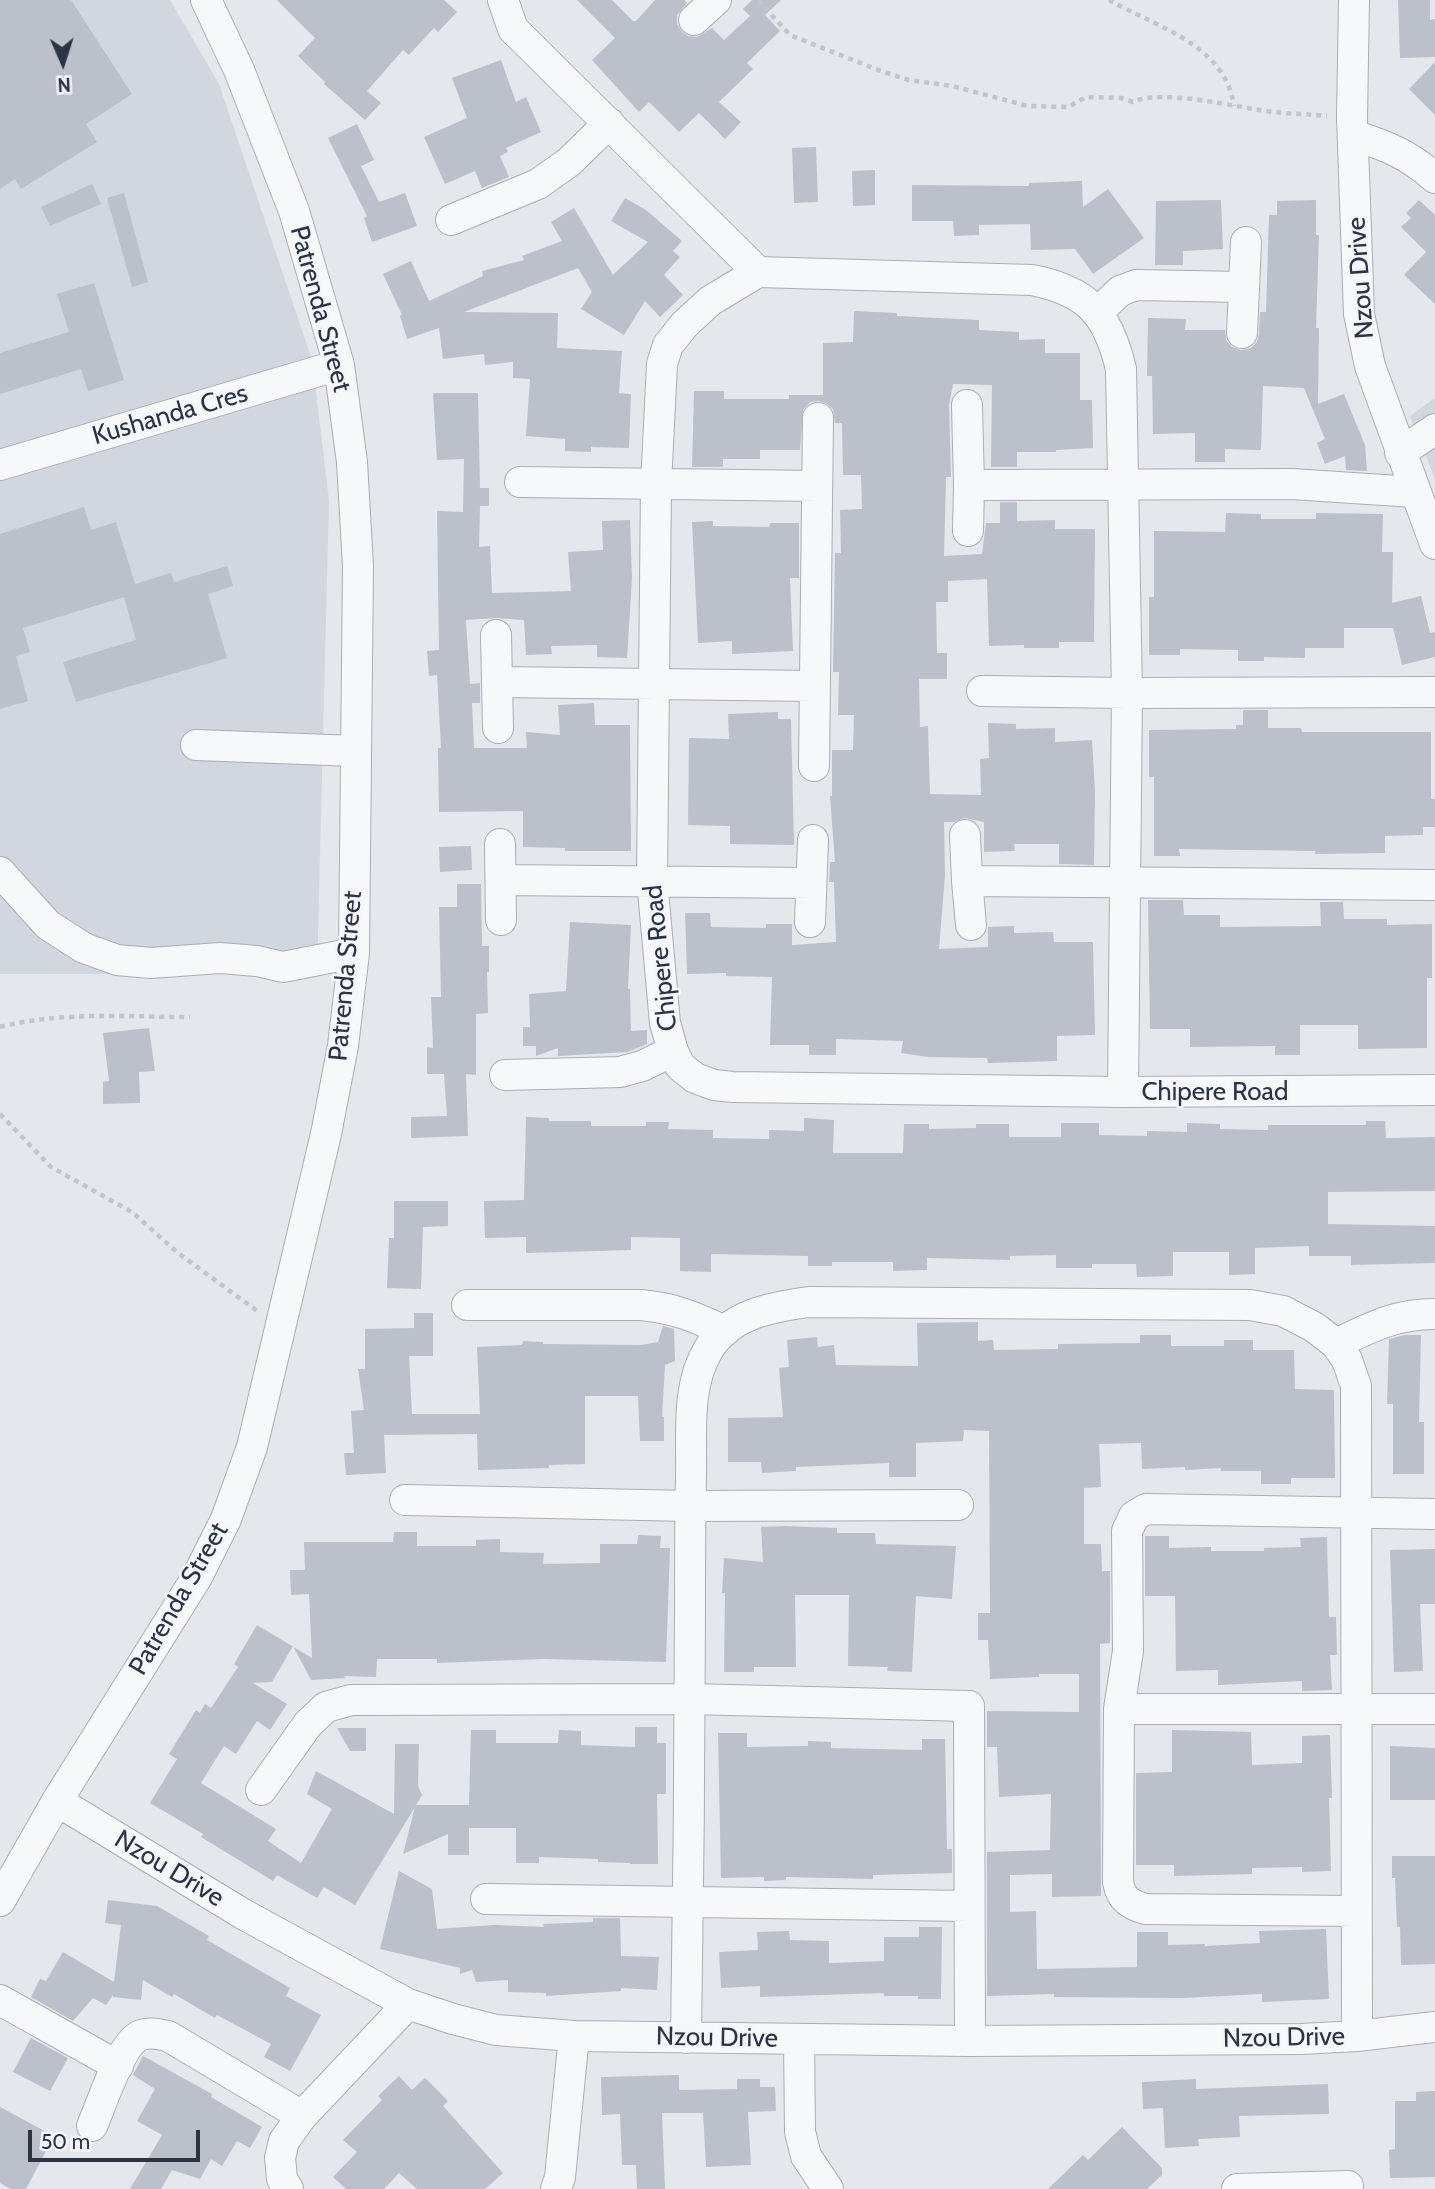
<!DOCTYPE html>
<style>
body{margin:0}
#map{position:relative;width:1435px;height:2189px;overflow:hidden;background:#e4e7ec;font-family:Cabin,sans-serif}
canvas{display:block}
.north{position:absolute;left:28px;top:28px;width:70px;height:70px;-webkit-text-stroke:5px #f4f6f9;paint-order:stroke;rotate:177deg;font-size:19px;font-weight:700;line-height:28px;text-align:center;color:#2b3445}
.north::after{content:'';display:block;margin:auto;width:24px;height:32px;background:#2b3445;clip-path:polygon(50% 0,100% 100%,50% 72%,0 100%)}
.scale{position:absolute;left:28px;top:2130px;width:172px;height:32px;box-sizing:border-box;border:4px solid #2b3445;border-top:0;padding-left:9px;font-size:21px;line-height:24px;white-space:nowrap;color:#2b3445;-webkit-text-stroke:5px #f4f6f9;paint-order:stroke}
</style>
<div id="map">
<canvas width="1435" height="2189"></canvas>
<div class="north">N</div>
<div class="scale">50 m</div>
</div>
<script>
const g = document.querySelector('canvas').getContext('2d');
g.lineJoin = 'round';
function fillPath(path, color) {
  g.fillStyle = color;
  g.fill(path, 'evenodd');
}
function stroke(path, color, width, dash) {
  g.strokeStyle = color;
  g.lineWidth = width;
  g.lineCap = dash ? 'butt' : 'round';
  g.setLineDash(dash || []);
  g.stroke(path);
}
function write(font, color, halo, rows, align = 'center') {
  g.font = font + ' Cabin,sans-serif';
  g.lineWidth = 5;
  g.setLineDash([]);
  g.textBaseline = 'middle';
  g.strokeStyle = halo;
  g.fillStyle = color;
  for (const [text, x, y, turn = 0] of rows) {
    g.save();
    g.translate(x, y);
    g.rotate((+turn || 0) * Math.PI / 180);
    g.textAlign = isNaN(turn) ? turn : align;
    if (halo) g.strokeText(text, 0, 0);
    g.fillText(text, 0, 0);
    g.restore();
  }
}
fillPath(new Path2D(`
 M0,0h170l49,84 93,276 17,140 -12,474h-317z
 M1435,398v81l-25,-63z`), '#d2d6de');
fillPath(new Path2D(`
 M0,0h71l61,94 -46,30 11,18 -76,47 -6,-10 -15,10z
 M277,0h167l13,12 -19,20 -4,-4 -25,27 -6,-5 -36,41 14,12 -16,17 -41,-36 1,-2 -27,-26 17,-18z
 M577,0h35l21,21h3l19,-21h29l3,3 -10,12v9l5,8 6,4 9,1 15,-9 12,12 26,-24 -7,-7 9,-9h29l-16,15 15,16 -33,32 6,6 -34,33 22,20 -16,17 -26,-26 -20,19 -30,-30 -10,10 -47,-52 23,-22z
 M1398,0h32v20l5,-1v38l-35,1z
 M501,60l15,42 10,-5 15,35 -35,16 2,4 -8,4 9,21 -27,11 -7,-17 -30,13 -21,-47 43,-19 -15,-40z
 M1435,62v53l-26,-26z
 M357,124l17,36 -13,6 18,36 26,-9 12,33 -45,16 -8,-24 3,-2 -39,-78z
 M816,147l2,55 -24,1 -2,-55z
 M875,170v35l-22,1 -1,-35z
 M1082,181l1,26 25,-18 36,49 -51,36 -18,-25 -44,1 -1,-26 -51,1v10l-25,1 -1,-15h-41v-36l117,1v-3z
 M92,184l9,20 -51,22 -9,-19z
 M124,193l24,89 -16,5 -25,-89z
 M625,198l21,12 36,31 -9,10 7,6 -16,18 19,20 -23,22 -15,-16 -21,34 -43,-26 11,-17 -14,-24 -114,44 94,1 -1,35 65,3 -3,42 12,1 -2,54 -38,-1v5l-26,-1v-12l-39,-3 4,-57 -17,-1v-16l-28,3 -1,-11 -41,5 -4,-31 -32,11 -7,-23 2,-1 -19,-41 28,-13 18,40 54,-25 -1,-5 42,-11 -2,-4 40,-15 -11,-19 23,-14 39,67 35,-33 -37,-21z
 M1221,200l2,49 -40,2v14h-28l1,-64z
 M1316,200v35h3l-3,93h3l-1,76 26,-10 21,51 2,26 -21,-1 -1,-14 -20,8 -8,-21 8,-4 -21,-51 -41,-2 -2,64 -36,-1v13h-30v-29l-42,1 -1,-58h-5l1,-58 38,1 -1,11h40l1,10 6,7 9,3 10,-2 6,-6 2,-8 1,-22h6l3,-97h8v-14z
 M1419,200l16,15v89l-31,-29 22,-23 -25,-25 10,-9 -5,-5z
 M94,283l30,97 -36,11 -7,-22 -81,25v-41l69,-21 -12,-38z
 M854,311l43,2v3l82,4v10l40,2v8l26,-1v14h35v47h12l1,48 -37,2v2h-39v15h-26l1,-82 -39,-1 -4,21 2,72h-5l-2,79 38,-2 4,-31h14v-21h17v19l38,-1v9h40l-1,113h-35v6h-35v-3l-35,1 -2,-67 -39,2v21h-12l1,51h10v26h-28l1,48 8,-1 2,68 51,1 -1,-36 9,-1 -1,-35 28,1v5l39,-1v14l37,-2 3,52 -1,73 -35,-1v-20h-45l1,7 -31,1v-30l-19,-4 -11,4h-10l1,53 -6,74 49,-2v-20l26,-1v7l39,-1 1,10h39l2,93 -38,1v25l-69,2 -1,-5 -59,-1 -27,-4 2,-12 -67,-2v16h-27v-10h-39l2,-68 -46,-1v-3l-39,1 -2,-61h25l1,14 55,1v-4h26v21l44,-3 -2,-60h-5l1,-20h5l-5,-66h2v-46h21l1,-35h-16l1,-43h-6l2,-119h6l-1,-43 22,-1 -1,-34h-18l-1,-52h-7l-2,-14 -7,-6 -7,-2 -9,1 -7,8 -3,40h-40v9h-37v8h-31l2,-76h30v8h65v-4h34v-52l30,-1z
 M433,393h45l2,95h9v18h-9l-1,41 11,-1 2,47 79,-2 -3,-39 35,-2 -1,-29 28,-1 2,58 -5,80 -30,-1v-12l-46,1 1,8 -26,1 -2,-35 -28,-2 -30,2 4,64 10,-1v20h-8l2,45h53l-1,-16 34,3 -2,-30 36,-2 1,22h35l1,126h-66v-3l-42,-1v-36l-84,1 -1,-64h3l-4,-73 -8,1 -2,-25 12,-1 -2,-139 26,1 1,-53 -27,1z
 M84,507l7,23 25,-8 19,62 36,-11 3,9 53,-16 6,20 -25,8 19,64 -151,44 -13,-40 73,-22 -12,-43 -101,31 7,24 -14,4 12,45 -28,8v-175z
 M1226,513l35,1v5h55v-6l67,1 -1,38h11l-1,51 29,-7 9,37 5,-1v25l-33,8 -9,-37h-49v20h-39v10l-41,-1v4h-26v-11l-58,-1v6h-31v-58h5v-66l71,1z
 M713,521v5l56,1 1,-4h29v55h-9l3,73 -61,3v-13l-34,2 -6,-121z
 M1243,710h25v18h33l1,4h129v67h4v28h-12v8l-38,1v17l-70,1v-3l-136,-2 1,7h-26v-79h-5v-47l87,-1v-4h7z
 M778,712v7h13l3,126 -64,-1v-18l-42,-1 1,-87 40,1 -1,-25z
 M471,846l1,24 -32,2 -1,-25z
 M457,884h24l1,62h7v26h-2l1,41 -12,1v61l-10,-1 2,62 -57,2v-21l36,-1 -3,-42h-17v-27l6,1 -2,-51h10l-2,-90h18z
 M1148,900h35l1,15h36v12l101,-1 -1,-24h23l1,17h43v6l45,-1v54h-5v70l-69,1v-24h-58v30h-25v-9l-85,1v-18h-40z
 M570,922l61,3 -3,64h2l1,42 16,-1v14l-20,8 -69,4v-8l-22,8v-10h-13v-19h7l-1,-33 37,-3z
 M149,1028l6,43 -16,1 1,31 -37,1v-22l6,-1 -6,-48z
 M526,1117l23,1v3h42v5h55v-4h23l-1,7 45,1v8l56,1v-9l35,1v-13l30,2 -1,33h70l1,-29h25v5l47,-1v-4h33v13h52v-14h38v12l48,1v-5l40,1v-9l33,1v5l48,1v-5h98v-4h19l1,17 49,-1v54l-107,1v32l107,2v37l-84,2v-9h-42v-10l-54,2v26l-26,1v-23h-56v24l-36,1 -1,-13h-44v4h-36v-13l-46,1v4l-83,-2v12l-34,1v-9h-61v4h-24v-10l-97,-2v18l-31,-1v-33l-49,-1v13l-105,3v-16l-41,1 -1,-37 40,-1z
 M394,1201h54v25l-25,1 -2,62 -34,-1 2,-50h5z
 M414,1313h19v43h-24l3,58h68l-3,-67 45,-2 1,-4 20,1v2l98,1 17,-3 5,-16 11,3 1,32 -10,4 -3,52h2v24h-24l-2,-45h-53v68l-36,1v3l-71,2 -1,-36 -93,1 2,38 -40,2 -2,-22h10l-3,-42 13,-1 -6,-41h7v-40l49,-1z
 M978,1322v19l15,-1 1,10 64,-1v-5l82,-1v-8h31v11h53v-6h29v10h41l1,39 39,1 1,88h-44v6h-30v-13h-40v-3l-36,2v-3l-43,2 -1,-26 -42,1 2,43 -17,1v56h17l1,27h8v72l-10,1 1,252 -49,1v-23l-42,1v37l26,-1 1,58 100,-2v-35h31v13l37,-1v2l55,-3 -1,-12 67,-2 3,70 -67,3v-8l-79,4 -129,-1v-3l-67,2v-144l63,-2 1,-56 -52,3 -2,-50h-10v-36l92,1v-38h-40v3l-49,2 -2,-39h-10v-27h12l-1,-182 -25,-1 -1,11 -47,2v34h-27v-14l-93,4v4l-34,2 -1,-11h-33v-44l55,-1 -4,-49 10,-1 -2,-27 30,-3 1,10 16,-2 2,20 82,1 -1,-43z
 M1405,1335h16l-2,87h5v52h-31v-70h-6l2,-65z
 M785,1526l52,2v5h38l1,11 80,2 -4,53 -36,-3 -4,76 -25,-1 1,-4 -40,-1 1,-71h-54l1,72h-42v5h-30l1,-79h-3l2,-35 39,4 -2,-35z
 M394,1532h23v14h59v-6l24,-1v13l44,1 -1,11 57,-1v-19h37l1,-9 23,1 -1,12h10l-4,114 -123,-3 -106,4v-4h-60l-1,18 -33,-1 3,2 -35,2 -18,-34 -21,36 -19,1 34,21 -17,26 -13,-9 -21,33 -12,-8 -23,37 75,46 -8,12 33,22 31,-54 -25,-15 9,-23 78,43 1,-70h24l-1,42 4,9 -6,10h53l2,-75h25v13h62l1,-13 22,1v14l54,2v-20h22v16h9v51h-9l1,70h-28v-1l-32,-1v-3l-59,-2v6h-23v-35h-47v27h-21v-21l-45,20 12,-47 -60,98 -31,-18 -7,11 -40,-23 -4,6 -72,-44 2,-3 -53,-31 27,-44 -8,-5 27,-44 4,3 5,-9 6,4 27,-41 -4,-3 23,-39 55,33 -3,-64 -18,1 -1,-25h15l-1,-28h89z
 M1145,1536h24v12l42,-1v4h53v-3l37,-1 -1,-9 27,-1 2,80h7l1,38h-7l2,35 -30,1v-10l-84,4v-15l-42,1 -1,-75h-30z
 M1435,1549v55h-15l3,67 -29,1 -4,-122z
 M337,1728h29v23h-16z
 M1172,1730l79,2 1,33 50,-2v-27l28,-1 2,63h-3l2,73 -29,1v-5l-50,1v6l-78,2v-11h-38v-92l36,-1z
 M718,1733h29v14l61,-1v-5l23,1v6l91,2v-11h23l2,110h5v24l-79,2v4l-87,-2v3l-22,1v-4l-43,1z
 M1390,1746l45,2v52h-45z
 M1392,1856h43v108l-34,1 -1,-38h-3l-2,-49h-3z
 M399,1871l33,18 5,40 57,-4 50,2 -1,-3 50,-2v-4h27l1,38 38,1 -2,33 -36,-2v3l-75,5v-3l-38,-1v-12l-32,2 -4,-12 -12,4v-6l-80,-19z
 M108,1900l49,6 52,30 -2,4 83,48 -4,8 35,19 -31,56 -26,-14 7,-13 -54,-29 -2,3 -41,-24 -2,3 -29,-17 -2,20 -28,-3v-2l-7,10 -13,-7 -20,23 -42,-24 9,-18 6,2 17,-29 51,30 7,-57 -16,-2z
 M919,1927h23l-1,72h-23v-3h-34v-3l-124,4v-11l-39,2 -2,-36 39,-2 -1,-18 32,-1 1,9 39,1v22l55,-2v-24h35z
 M31,2038l37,20 -18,33 -37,-19z
 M143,2056l69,38 -1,3 51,30 -12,21 -13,-7 -15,25 -11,-7 -11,20 -28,-9 -11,19h-31l32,-54 -25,-14 18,-32 -22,-14z
 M679,2075v15l58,-1v-10h23v8h15l1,24 -28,1 3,53 -45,2 -3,-54h-41l3,76h-28l-1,-24h-14l-2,-51 -18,1 -1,-38z
 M399,2076l13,14 13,-12 23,23 -5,5 60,67 -18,16h-68l-18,-16 -15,16h-38l-13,-12 24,-25 -14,-12 39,-40 -4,-4z
 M1196,2079v10l132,-5 1,30 -90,2 1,21 -42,2 1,7 -34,2 -2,-40 -20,1 -1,-27z
 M1435,2091v86l-45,1 -1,-28 6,-1v-48h21v-9z
 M0,2107l54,29 -28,53h-15l-11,-6z
 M1122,2127l40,41v7l-15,14h-99l35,-34 5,5z`), '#bbc0ca');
const minor = new Path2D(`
 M503,0l10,29 245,243
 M1354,0l-2,118 7,196 11,52 65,178
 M694,20l22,-20
 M1353,135c34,11 55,19 82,43
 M451,220l87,-36 31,-22 40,-39
 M1098,312l22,-21 16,-6 107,2
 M1242,333l4,-91
 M967,405l2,80
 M1400,453l35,-24
 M0,465l339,-100
 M520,482l297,4
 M968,531l1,-46 323,-1 122,8
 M496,635l2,93
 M498,682l316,4
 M982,691l145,2 308,-1
 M196,745l160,6
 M814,766l4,-348
 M965,835l2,46
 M500,844l1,76
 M0,872l48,53 36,23 33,12 34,3 69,-5 37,3 26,6 71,-14
 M501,880l310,3
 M810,922l3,-82
 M971,925l-4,-44 468,4
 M505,1075l115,-3 22,-6 31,-15
 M1123,1092l4,-399 -6,-324c-13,-55 -33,-78 -89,-89l-274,-8 -48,29 -25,23 -17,21 -6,19 -6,121 -4,395 13,143 8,28 7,15 15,12 19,7 19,2 390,5 312,-2
 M467,1305h174c33,3 54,12 84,26
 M1336,1344c35,-17 59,-30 99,-30
 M405,1500l286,6 267,-1
 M1119,1709h316
 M261,1790l47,-66 18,-17 25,-7 339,-1 279,7 1,335
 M57,1801l186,113 165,90 45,15 43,11 78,6 396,5 331,-2 56,-3 78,-9
 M486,1899l482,7
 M0,1901l57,-100 140,-224 29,-58 26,-72 74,-313 17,-88 11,-93 4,-387 -6,-104 -13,-97 -45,-154 -55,-141 -33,-70
 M1355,1911l-210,-2c-16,-5 -24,-10 -27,-27l1,-173 9,-58 -1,-120 7,-15 12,-7 289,5
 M0,2000l118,66
 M686,2038c2,-142 4,-283 4,-425 0,-46 0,-92 1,-138 1,-41 -5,-88 17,-125 22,-36 63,-43 101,-48l441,3 33,6 31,16 22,17 11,16 9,26 1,650
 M799,2039l1,93 6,24 22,33
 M92,2126c9,-20 29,-84 49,-91 9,-3 18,-1 27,1l134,80
 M288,2189l-6,-10 -2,-21 4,-17 18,-25 106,-112
 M556,2189l4,-12 14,-141
 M1237,2189l111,-3`);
stroke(minor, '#a9aeb7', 32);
stroke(new Path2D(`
 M758,0l32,35 88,35 31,10 43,6 76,20 40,1 18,-10 35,1 12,4c29,-14 106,6 140,10 18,2 36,2 54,4
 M1109,0c47,27 116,44 125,106
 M0,1027c61,-16 128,-10 190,-10
 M0,1114l51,53 81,45 46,41 82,60`), '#c2c5cb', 4.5, [5, 5]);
stroke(minor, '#f7f8fa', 30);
write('26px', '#2b3445', '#f4f6f9', [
 ["Nzou Drive",1361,278,-94],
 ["Patrenda Street",320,309,75],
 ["Kushanda Cres",170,415,-16],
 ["Chipere Road",661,958,-96],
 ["Patrenda Street",346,976,-85],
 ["Chipere Road",1215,1092],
 ["Patrenda Street",179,1599,-60],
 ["Nzou Drive",169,1869,31],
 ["Nzou Drive",717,2038,1],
 ["Nzou Drive",1284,2038,-1]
]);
</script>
